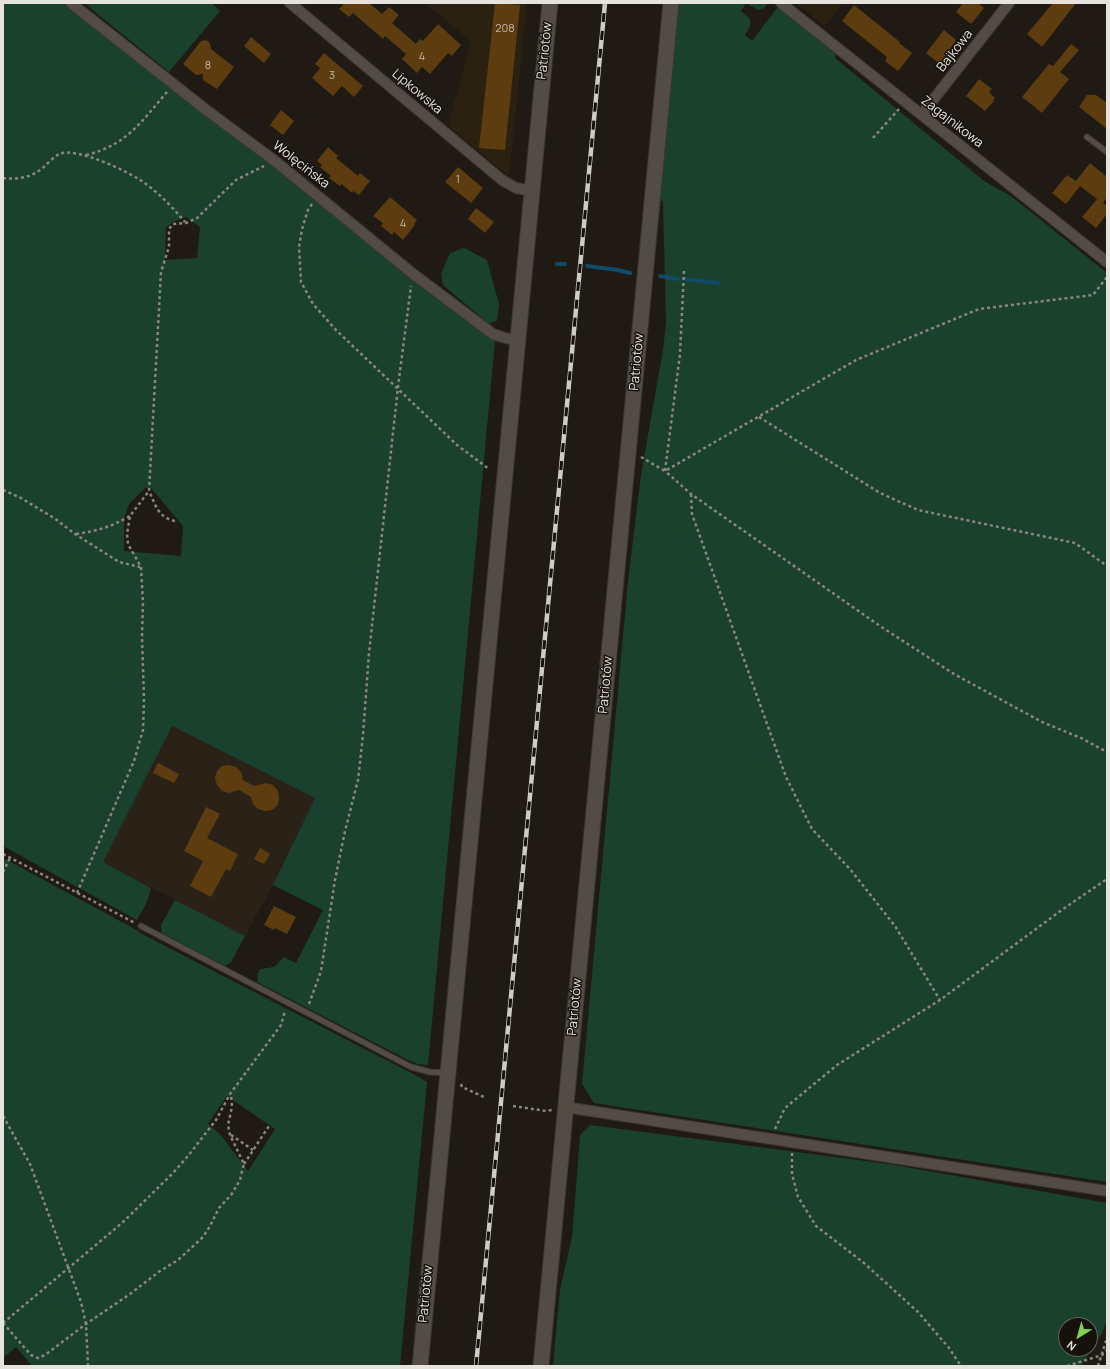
<!DOCTYPE html>
<meta charset="utf-8">
<style>
body{margin:0}
#map{position:relative;width:1110px;height:1369px;overflow:hidden;background:#1f1a14;font-family:Manrope,sans-serif}
canvas{display:block}
.frame{position:absolute;inset:0;border:4px solid #e6e2de;pointer-events:none}
.north{position:absolute;left:1058px;top:1317px;width:40px;height:40px;box-sizing:border-box;background:#16110c;border:1px solid #696560;border-radius:50%;rotate:217deg;font-size:11px;font-weight:700;line-height:16px;text-align:center;color:#e6e2de}
.north::after{content:'';display:block;margin:auto;width:14px;height:18px;background:#83d04e;clip-path:polygon(50% 0,100% 100%,50% 72%,0 100%)}
</style>
<div id="map">
<canvas width="1110" height="1369"></canvas>
<div class="frame"></div>
<div class="north">N</div>
</div>
<script>
const g = document.querySelector('canvas').getContext('2d');
g.lineJoin = 'round';
function fillPath(path, color) {
  g.fillStyle = color;
  g.fill(path, 'evenodd');
}
function stroke(path, color, width, dash) {
  g.strokeStyle = color;
  g.lineWidth = width;
  g.lineCap = dash ? 'butt' : 'round';
  g.setLineDash(dash || []);
  g.stroke(path);
}
function write(font, color, halo, rows, align = 'center') {
  g.font = font + ' Manrope,sans-serif';
  g.lineWidth = 3;
  g.setLineDash([]);
  g.textBaseline = 'middle';
  g.strokeStyle = halo;
  g.fillStyle = color;
  for (const [text, x, y, turn = 0] of rows) {
    g.save();
    g.translate(x, y);
    g.rotate((+turn || 0) * Math.PI / 180);
    g.textAlign = isNaN(turn) ? turn : align;
    if (halo) g.strokeText(text, 0, 0);
    g.fillText(text, 0, 0);
    g.restore();
  }
}
fillPath(new Path2D(`
 M425,3h102l-18,173 -61,-50 23,-85z
 M795,3h48l-18,23z`), '#2a2111');
fillPath(new Path2D(`
 M172,726l143,72 -42,87 -28,51 -143,-74z`), '#2b2217');
fillPath(new Path2D(`
 M3,3h63l219,171 168,135 42,32 -67,724 -10,-1 -10,-4 -151,-78 1,-9 2,-4 14,-2 10,-10 12,6 27,-53 -50,-25 42,-87 -143,-72 -69,136 48,26 -4,14 -10,18 -134,-74zM186,217l14,10 -3,31 -32,2 1,-32 7,-6zM145,488h6l32,38 -2,30 -57,-5v-33l5,-14z
 M84,3h128l8,8 -51,61z
 M678,3h90l-4,5 -6,2 -12,-7 -5,8 9,8v7l-5,9 7,6 25,-33 2,-1 57,47 -1,4 149,123 27,15 96,77v909l-513,-79 -12,-19 46,-503 13,-106 22,-125 3,-28 -3,-121 -4,-1z
 M464,248l23,12 12,44 -2,17 -9,2 -45,-38 -2,-11 9,-21z
 M3,858l130,70 7,5 277,143 10,6 -27,284h-368l-16,-19 -13,11zM227,1096l48,33 -27,42 -28,-37 -12,-10z
 M175,900l70,36 -14,26 -6,4 -63,-33 -1,-8z
 M590,1125l299,39 218,39v118l-5,12 -21,33h-528l7,-76 12,-53 8,-102zM1066,1325h24v24h-24z`), '#1a412e');
stroke(new Path2D(`
 M557,264h8
 M587,266l31,4 12,3
 M660,276l18,3
 M685,279l33,4`), '#134a67', 4);
fillPath(new Path2D(`
 M341,3h28l13,11 7,-7 10,8 -7,8 24,21 4,-5 3,2 15,-17 23,21 -9,11 -4,-3 -18,21 -8,-7 -5,6 -15,-14 4,-5 -21,-18 -2,3 -30,-26 -4,4 -10,-8 4,-4z
 M495,3l25,2 -15,145 -26,-2z
 M963,3h15l6,5 -13,16 -15,-12z
 M1053,3h23l-34,44 -15,-13z
 M854,5l46,37 -1,1 13,10 -14,18 -13,-10 2,-4 -45,-36z
 M944,30l12,10 -16,24 -14,-11z
 M251,37l20,17 -7,9 -20,-17z
 M206,40l4,3 1,6 23,18 -17,22 -14,-9v-6l-7,1 -13,-11 18,-23z
 M1071,44l8,6 -19,22 9,7 -27,34 -20,-16 27,-33 4,2z
 M324,53l39,33 -9,11 -12,-11 -9,10 -21,-18 8,-10 -5,-4z
 M979,79l13,10 -3,3 6,6 -2,2 1,1 -9,10 -19,-15z
 M1087,95h9l11,8v26l-28,-22z
 M281,110l13,11 -11,14 -13,-10z
 M328,147l10,9 -2,2 22,18 2,-3 10,8 -11,14 -6,-4 -1,2 -10,-9 -2,2 -11,-8 2,-2 -11,-9 2,-2 -5,-4z
 M1090,163l17,14v20l-4,6 4,3v8l-11,14 -14,-11 15,-18 -8,-6 -9,-7 -14,18 -14,-11 15,-18 9,6z
 M458,167l25,21 -12,15 -26,-21z
 M390,197l27,23 -3,4 1,1 -12,15 -9,-8 -2,3 -11,-9 2,-3 -10,-7z
 M476,208l18,14 -9,11 -17,-14z
 M158,763l21,11 -5,9 -21,-10z
 M229,765l7,2 5,5 2,8 11,6 12,-3 7,2 5,6 1,7 -1,7 -6,5 -7,1 -7,-2 -5,-5 -2,-7 -12,-7 -10,3 -7,-2 -5,-6 -2,-7 2,-7 5,-5z
 M206,807l14,7 -13,24 31,16 -8,17 -4,-2 -15,28 -21,-11 13,-25 -19,-10z
 M260,848l10,6 -6,10 -10,-5z
 M274,906l22,11 -9,17 -12,-6 -1,2 -10,-5z`), '#5d3c0f');
const lane = new Path2D(`
 M1087,137l20,15
 M141,926l270,141 19,5 16,1`);
const street = new Path2D(`
 M71,3l134,106 70,52 137,112 81,61 9,3 15,4
 M290,3l212,177 14,8 16,3
 M781,3l326,259
 M922,114l87,-111
 M565,1107l542,84`);
const secondary = new Path2D(`
 M420,1366l130,-1363
 M541,1366l130,-1363`);
stroke(lane, '#3a3632', 7);
stroke(street, '#3a3632', 12);
stroke(secondary, '#3a3632', 17);
stroke(new Path2D(`
 M873,138l26,-29
 M86,155c41,-10 55,-33 81,-63
 M3,178c16,2 30,-1 42,-12 4,-4 9,-9 14,-12 17,-8 73,19 87,30 15,11 28,25 39,38
 M312,204l-4,6 -6,19 -3,18 2,35 12,22 23,26 121,115 32,24
 M684,271l-4,83 -15,117 26,23 189,132 74,48 88,48 39,16 26,14
 M759,417l121,76 38,17 157,33 32,23
 M641,457l24,14 191,-111 123,-51 114,-14 14,-18
 M3,490l18,8 33,20 21,16 44,28 21,5
 M691,494l1,20 94,263 26,52 38,40 45,57 45,74
 M175,521c-18,-4 -19,-16 -26,-30l12,-219 8,-25v-18l4,-5 13,-1 11,-5 39,-38 28,-14
 M76,534c21,-3 35,-7 54,-18
 M3,854l132,69
 M3,872l7,-14
 M77,893l57,-132 9,-31 1,-31 -2,-62 1,-34 -2,-36 -13,-23 -1,-10 3,-18 19,-25
 M309,1004l12,-33 14,-91 10,-49 13,-51 5,-45 6,-82 29,-266 13,-101
 M461,1084l1,3 22,10
 M513,1106l33,5 6,-1
 M3,1116l27,48 51,138 5,22 2,42
 M775,1129l10,-21 52,-43 103,-65 123,-91 44,-30
 M231,1135l22,15
 M792,1153v21l6,23 18,29 48,37 54,49 31,36 12,18
 M244,1164l25,-38
 M3,1323l119,-100 51,-50 15,-17 28,-36 14,-26 51,-69 4,-14
 M3,1323l28,32 7,3 7,-3 41,-31 44,-30 30,-23 18,-11 25,-23 7,-11 9,-18 12,-13 9,-15 2,-9 2,-7 -14,-29 -2,-10 4,-18 -1,-13
 M1067,1366l35,-11 5,-5
 M1098,1366l9,-28`), '#8b8681', 2.5, [3, 3]);
stroke(lane, '#524c45', 5);
stroke(street, '#524c45', 10);
stroke(secondary, '#524c45', 15);
const rail = new Path2D(`
 M476,1366l129,-1363`);
stroke(rail, '#cfcbc6', 4.5);
stroke(rail, '#16110c', 3, [9]);
write('11px', '#c4b8aa', null, [
 ["208",505,29],
 ["4",422,57],
 ["8",208,66],
 ["3",332,76],
 ["1",458,180],
 ["4",403,224]
]);
write('13px', '#e6e2de', '#16110c', [
 ["Patriotów",545,51,-84],
 ["Bajkowa",955,51,-52],
 ["Lipkowska",417,92,40],
 ["Zagajnikowa",952,122,38],
 ["Wolęcińska",301,165,38],
 ["Patriotów",637,362,-85],
 ["Patriotów",606,685,-85],
 ["Patriotów",575,1007,-85],
 ["Patriotów",426,1294,-85]
]);
</script>
